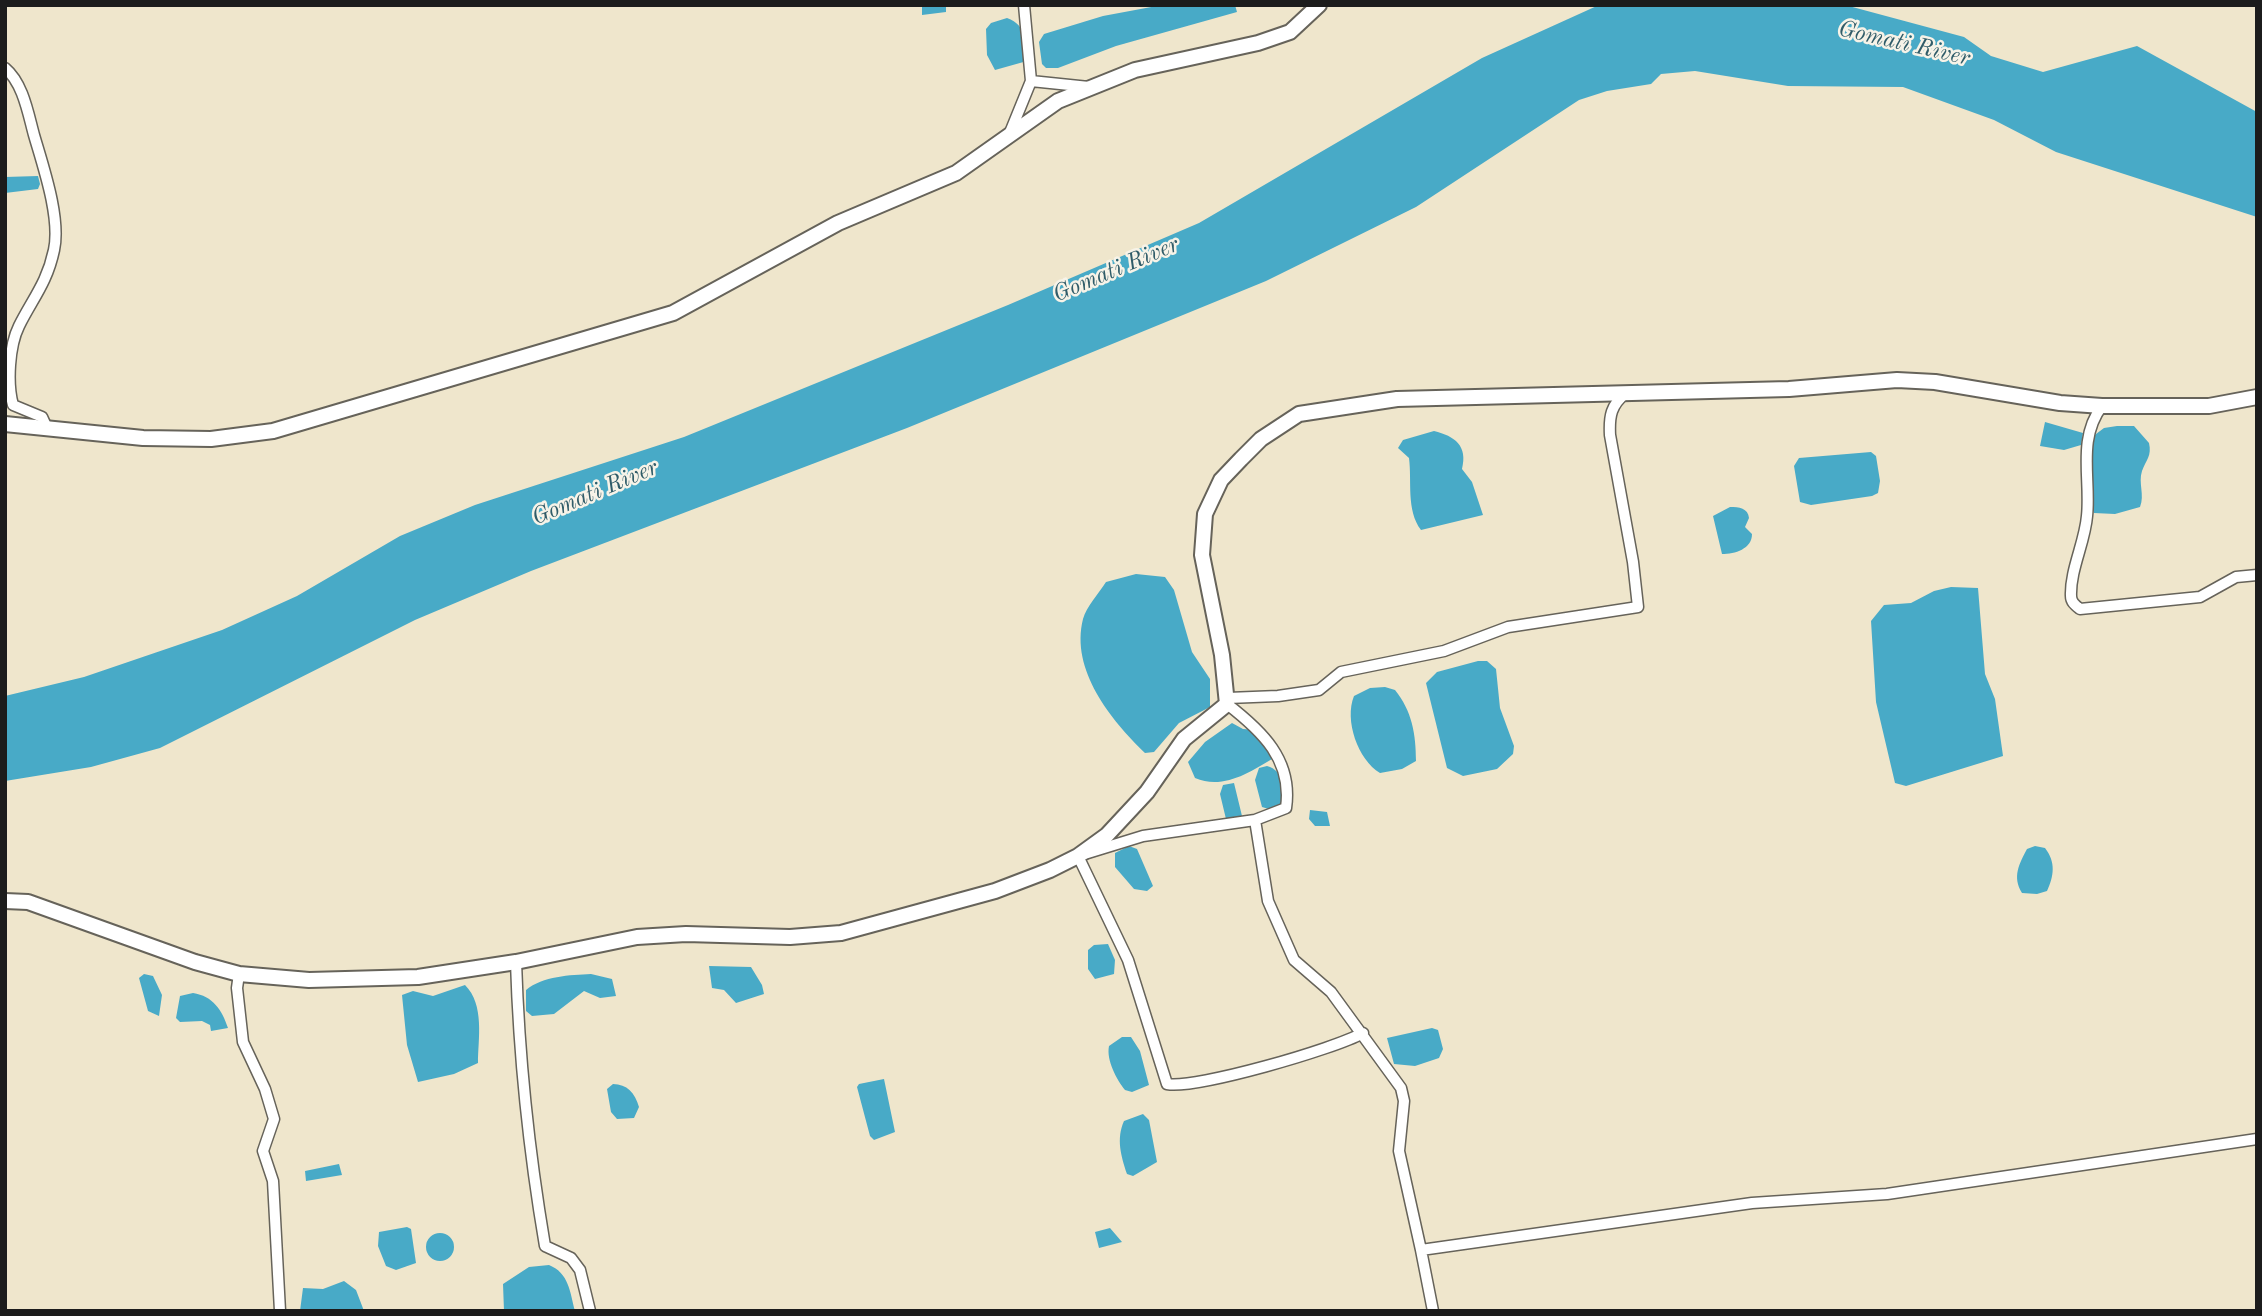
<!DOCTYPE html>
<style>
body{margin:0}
#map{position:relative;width:2262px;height:1316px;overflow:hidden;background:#efe6cc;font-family:"Old Standard TT",serif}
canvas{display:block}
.frame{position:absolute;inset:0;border:7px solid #1c1c1c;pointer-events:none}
</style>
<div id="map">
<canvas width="2262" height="1316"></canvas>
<div class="frame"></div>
</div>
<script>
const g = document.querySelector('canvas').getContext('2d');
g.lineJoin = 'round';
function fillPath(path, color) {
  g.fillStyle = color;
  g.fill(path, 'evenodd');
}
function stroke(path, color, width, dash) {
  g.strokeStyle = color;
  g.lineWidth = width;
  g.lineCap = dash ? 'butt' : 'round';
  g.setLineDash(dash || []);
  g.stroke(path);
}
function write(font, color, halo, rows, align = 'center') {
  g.font = font + ' "Old Standard TT",serif';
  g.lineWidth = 5;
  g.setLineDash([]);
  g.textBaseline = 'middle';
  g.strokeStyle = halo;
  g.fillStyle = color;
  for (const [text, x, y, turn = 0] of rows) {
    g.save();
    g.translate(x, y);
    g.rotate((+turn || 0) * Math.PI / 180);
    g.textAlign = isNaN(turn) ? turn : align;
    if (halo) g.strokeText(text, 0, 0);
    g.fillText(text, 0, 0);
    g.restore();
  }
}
fillPath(new Path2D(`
 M922,5h24v7l-24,3z
 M1162,5h73l2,7 -121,34 -58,22h-12l-4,-4 -3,-22 5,-8 59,-18z
 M1599,5h246l119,32 27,19 52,16 94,-26 120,66v105l-201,-65 -62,-32 -91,-33 -115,-1 -93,-15 -34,3 -10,10 -44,7 -28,9 -163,107 -150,74 -359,147 -376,143 -116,49 -255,128 -69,19 -86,14v-85l79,-19 138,-47 75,-34 103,-60 75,-31 209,-68 324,-132 191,-82 283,-165z
 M1007,18c21,8 17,23 20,43l-32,9 -8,-15 -1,-26 5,-6z
 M38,176l2,8 -2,5 -33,4v-16z
 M2045,422l38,11 -2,12 -17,5 -24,-4z
 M2117,426h17l15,17c3,13 -3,17 -7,28 -4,12 3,24 -2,36l-25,7 -21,-1 -4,-10 2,-66 12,-9z
 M1434,431c21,5 34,15 28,38l10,13 11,33 -62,15c-15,-20 -9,-49 -12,-72l-11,-10 5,-8z
 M1871,452l5,4 4,25 -2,12 -6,3 -61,9 -11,-3 -6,-36 5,-8z
 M1730,507c9,0 18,1 19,11l-4,9 7,7c0,15 -17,20 -30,20l-9,-38z
 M1136,574l29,3 9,13 18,62 18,27v28l-31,16 -25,29 -9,1c-34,-33 -75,-83 -62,-134 3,-12 16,-26 23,-37z
 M1951,587l27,1 7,86 10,25 8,57 -97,30 -11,-3 -19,-81 -5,-81 13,-16 27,-2 23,-12z
 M1478,661h9l9,8 4,39 14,38 -1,8 -16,15 -34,7 -16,-8 -21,-85 11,-11z
 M1385,687l10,3c17,21 21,44 21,71l-14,8 -22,4c-22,-13 -36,-53 -26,-77l16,-8z
 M1232,723l11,6 13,1 11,12 5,17c-23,14 -50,31 -77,19l-7,-16 17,-20z
 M1267,766c17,5 18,21 16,38l-11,6 -10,-3 -7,-27 4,-12z
 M1234,783l8,33 -10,6 -6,-3 -6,-25 3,-9z
 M1310,810l17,2 3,14h-15l-6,-7z
 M1129,846l8,3 16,37 -6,5 -13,-2 -19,-22v-14z
 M2035,846l10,2c11,14 9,28 2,43l-10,3 -15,-1c-10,-16 -3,-29 5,-44z
 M1108,944l7,16 -1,14 -19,5 -7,-10v-19l6,-5z
 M709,966l42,1 11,18 2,9 -28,9 -12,-13 -12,-2z
 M144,974l9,2 9,19 -3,21 -11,-5 -9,-33z
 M591,974l21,5 4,17 -16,2 -16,-7 -30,23 -22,2 -6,-5v-21c17,-14 44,-15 65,-16z
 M465,985c20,20 13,54 13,78l-24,11 -36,8 -11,-37 -5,-50 11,-4 20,5z
 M193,993c20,3 29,17 35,35l-17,3 -1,-6 -8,-4 -22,1 -4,-4 4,-22z
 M1432,1028l6,2 5,19 -4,9 -24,8 -21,-2 -7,-26z
 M1122,1037h9l9,14 9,34 -17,7 -7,-2c-8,-10 -19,-30 -16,-44z
 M884,1079l11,53 -21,8 -4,-4 -13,-49 2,-3z
 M613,1084c14,0 22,9 26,23l-5,11 -17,1 -6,-7 -4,-23z
 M1143,1114l6,6 8,42 -24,14 -6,-2c-6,-18 -11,-35 -3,-53z
 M339,1164l3,11 -36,6 -1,-10z
 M407,1227l4,2 5,34 -20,7 -10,-4 -8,-20 1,-14z
 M1110,1228l12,14 -23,6 -4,-16z
 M426 1247a14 14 0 1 1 28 0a14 14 0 1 1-28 0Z
 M549,1265c20,8 21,27 26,46h-71l-1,-27 26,-17z
 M344,1281l12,9 8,21h-64l3,-23 20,1z`), '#48aac7');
const street = new Path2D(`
 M1024,5l7,76 58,6
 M5,68c18,15 23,45 29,67 9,31 27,83 20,115 -7,33 -21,48 -35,76 -10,20 -12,58 -6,79l29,12 5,11
 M1009,135l22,-54
 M2102,406c-25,33 -11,73 -15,110 -2,26 -17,54 -16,80 0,6 4,9 9,13l120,-12 36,-20 21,-2
 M1228,698l50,-2 41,-6 22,-18 103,-21 64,-24 130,-20 -5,-45 -23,-127c-1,-19 1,-30 16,-42
 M1227,704c35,27 66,56 59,104l-31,12
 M516,962c3,95 13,190 29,284l26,12 9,12 10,41
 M239,974l-2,14 6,54 22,47 9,30 -11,32 10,30 7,130
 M1363,1033c-29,16 -166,56 -196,51l-39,-124 -50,-104 65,-20 112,-16 13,81 26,59 37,32 70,96 3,13 -5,50 22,99
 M1433,1311l-12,-61 331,-47 135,-9 370,-55`);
const secondary = new Path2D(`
 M5,424l138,14 68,1 62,-8 400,-118 165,-90 118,-50 102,-72 77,-31 123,-27 32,-11 29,-27
 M5,901l23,1 167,60 44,12 70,6 109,-3 98,-15 121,-25 49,-3 104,3 51,-4 154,-42 55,-21 28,-14 29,-21 40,-43 37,-53 43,-35 -5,-49 -20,-100 3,-41 16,-34 20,-21 20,-20 38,-25 98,-15 392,-10 108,-9 38,2 125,21 42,3h107l48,-9`);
stroke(street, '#66635a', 13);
stroke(secondary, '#66635a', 18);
stroke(street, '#fff', 10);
stroke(secondary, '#fff', 14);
write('italic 23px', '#305c69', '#f7f3e8', [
 ["Gomati River",1904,44,13],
 ["Gomati River",1116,270,-23],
 ["Gomati River",595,493,-23]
]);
</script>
